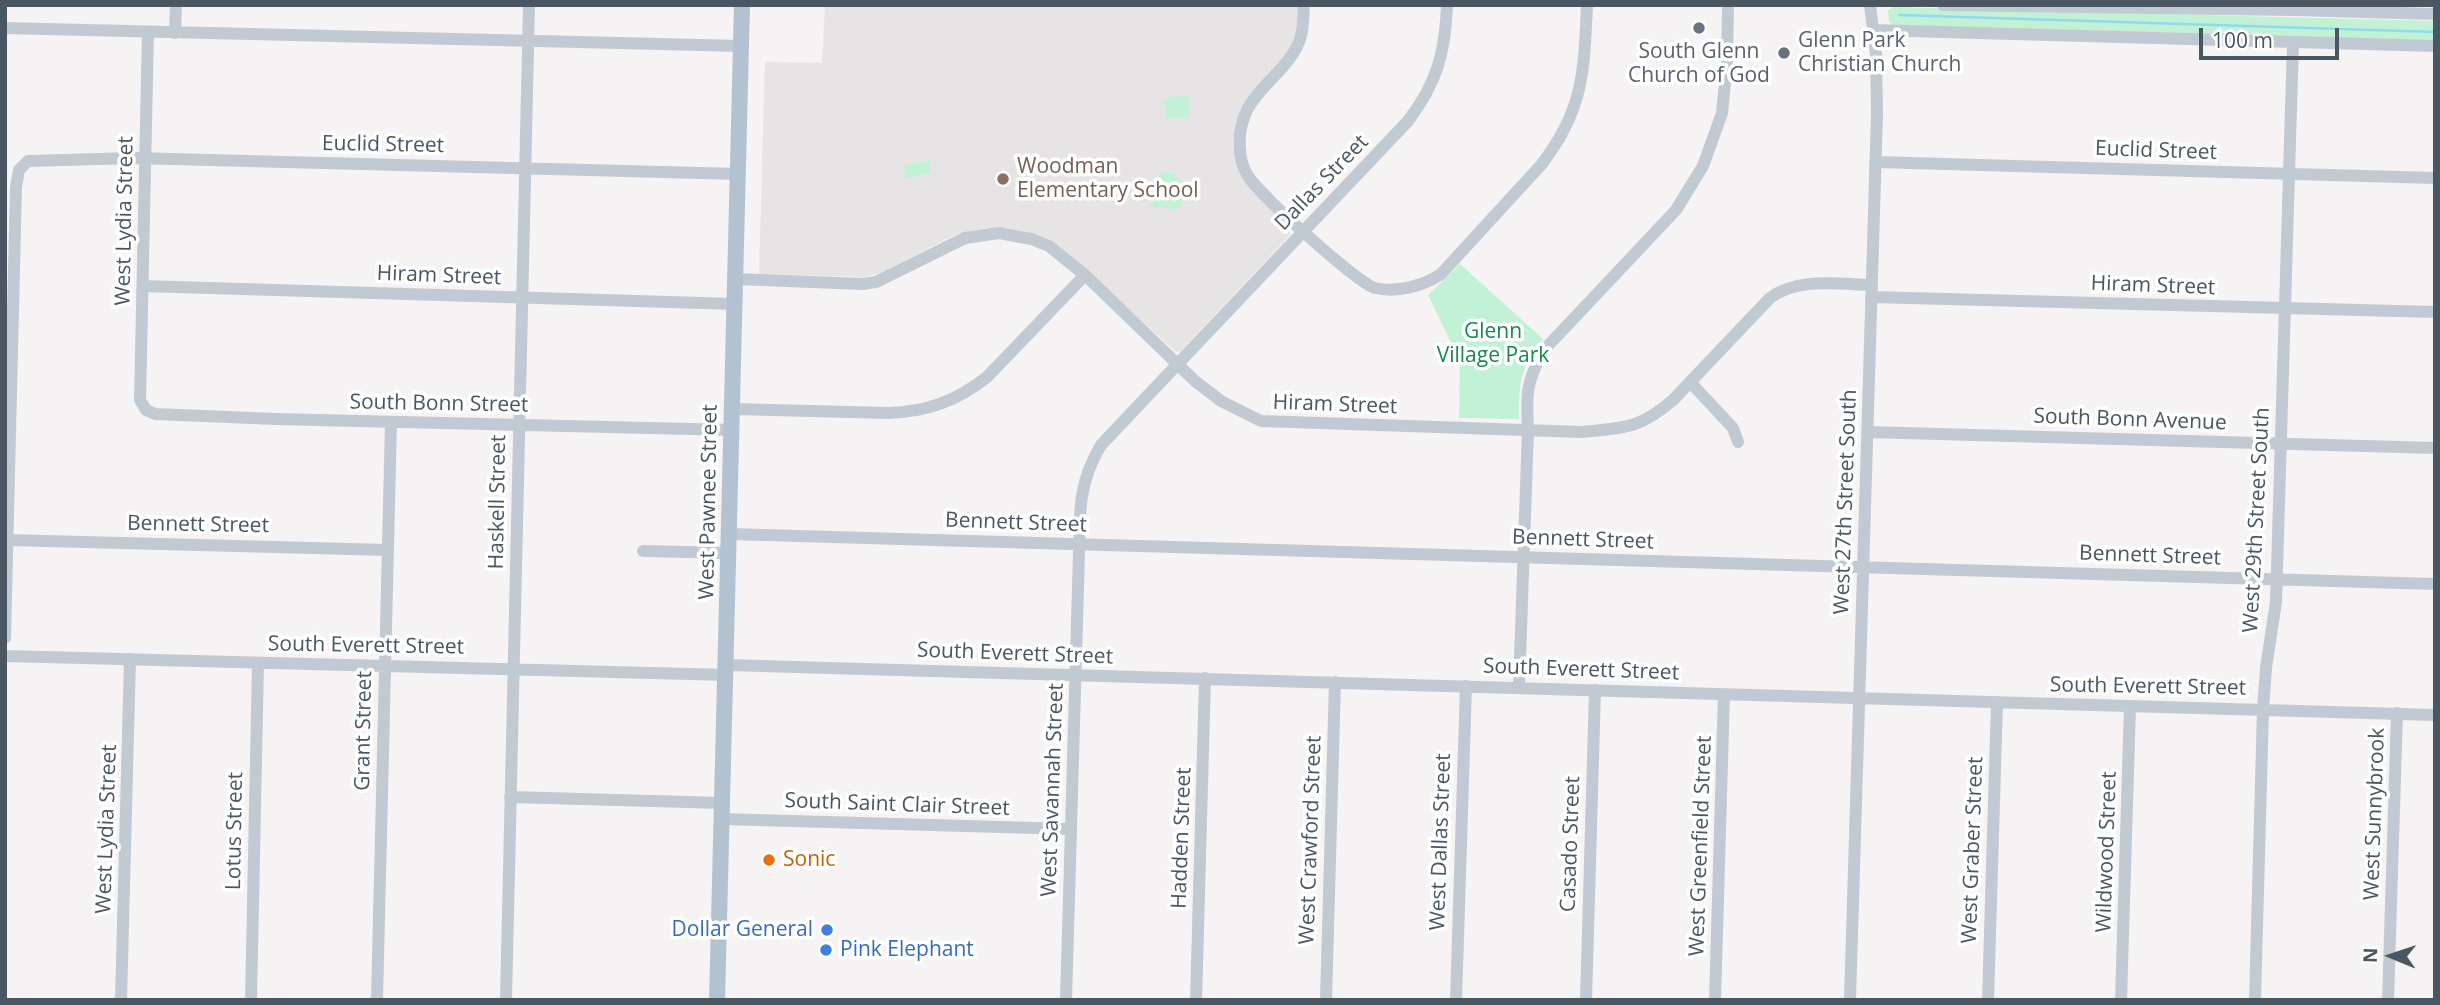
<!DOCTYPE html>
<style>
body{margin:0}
#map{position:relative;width:2440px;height:1005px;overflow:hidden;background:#f5f3f3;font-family:"Open Sans",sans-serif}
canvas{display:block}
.frame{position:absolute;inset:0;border:7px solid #4a5661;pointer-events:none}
.north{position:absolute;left:2356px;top:921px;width:70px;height:70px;-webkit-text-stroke:5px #fff;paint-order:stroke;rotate:272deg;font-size:19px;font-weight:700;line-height:28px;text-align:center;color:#4a5661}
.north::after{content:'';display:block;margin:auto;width:24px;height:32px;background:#4a5661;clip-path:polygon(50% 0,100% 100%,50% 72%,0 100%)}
.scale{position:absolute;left:2199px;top:28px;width:140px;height:32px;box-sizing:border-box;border:4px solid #4a5661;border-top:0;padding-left:9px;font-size:21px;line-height:24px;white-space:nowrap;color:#4a5661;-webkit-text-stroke:5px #fff;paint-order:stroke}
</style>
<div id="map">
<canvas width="2440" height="1005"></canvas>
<div class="frame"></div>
<div class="north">N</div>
<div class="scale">100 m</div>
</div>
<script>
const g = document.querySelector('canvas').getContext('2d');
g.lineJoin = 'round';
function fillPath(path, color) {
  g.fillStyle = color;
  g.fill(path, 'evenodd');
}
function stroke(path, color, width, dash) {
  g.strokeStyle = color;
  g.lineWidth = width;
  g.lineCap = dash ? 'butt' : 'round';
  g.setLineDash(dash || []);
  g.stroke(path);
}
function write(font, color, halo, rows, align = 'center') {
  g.font = font + ' "Open Sans",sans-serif';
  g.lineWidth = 7;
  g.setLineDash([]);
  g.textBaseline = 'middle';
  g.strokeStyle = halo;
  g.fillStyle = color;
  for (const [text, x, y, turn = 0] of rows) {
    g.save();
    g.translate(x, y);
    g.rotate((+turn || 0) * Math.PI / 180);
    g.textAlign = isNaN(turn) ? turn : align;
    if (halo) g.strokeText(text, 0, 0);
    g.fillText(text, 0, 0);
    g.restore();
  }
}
fillPath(new Path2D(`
 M825,5h474l-3,31 -5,11 -55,76 -3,20 7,31 7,11 42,41 1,9 -109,116 -5,1 -118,-107 -30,-13 -21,-4h-20l-33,7 -72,37 -16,5 -107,-3 6,-212 57,1z`), '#e6e4e5');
fillPath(new Path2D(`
 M1893,7l542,14v20l-542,-16 -4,-3 -1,-12z
 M1189,96v22l-23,1 -2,-18 5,-4z
 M929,160l2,13 -25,6 -2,-13z
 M1160,171l15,4 11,14 -6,18 -13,3 -5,-6 -5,4h-6z
 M1460,264l83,75c-23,29 -24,43 -24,80l-60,-1 1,-57 -32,-66z`), '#c3f1d5');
stroke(new Path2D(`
 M1899,15l536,17`), '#90daee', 2.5);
stroke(new Path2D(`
 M1304,5c-1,13 0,26 -5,37 -15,36 -55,49 -59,93 -1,14 0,29 8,41 11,18 109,107 127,112 22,5 48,-2 66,-14l100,-109c43,-55 43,-94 46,-160
 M1943,5l349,5 143,4
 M5,28l736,18
 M1873,30l562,16
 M148,32l-8,368 6,10 9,4 121,5 456,11
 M175,33l1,-28
 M1875,162l560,16
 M735,279l128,5 13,-2 89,-44 34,-5 32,6 18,7 36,29 110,106 26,20 40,20 321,11c41,-4 58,-3 91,-32l97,-102c28,-21 68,-14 101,-13
 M143,286l592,18
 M1871,297l564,15
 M1690,382l43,46 5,14
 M732,409l156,4c38,-1 69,-12 99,-36l98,-102
 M1867,432l568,16
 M730,534l1705,50
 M8,540l380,10
 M643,551l87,2
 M5,638l11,-451 3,-17 9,-9 106,-3 604,16
 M5,656l722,19
 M727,665l1708,50
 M1519,687l9,-257c-2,-35 -2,-49 16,-80l132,-140 27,-44 19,-53 5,-50 1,-58
 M510,797l213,6
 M722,819l348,10
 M121,1000l9,-341
 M251,1000l7,-337
 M377,1000l14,-578
 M506,1000l23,-995
 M1066,1000l14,-482c1,-28 7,-49 21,-73l307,-324c29,-38 37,-68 39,-116
 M1196,1000l9,-322
 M1326,1000l9,-318
 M1456,1000l10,-314
 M1586,1000l9,-310
 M1715,1000l9,-306
 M1850,1000l27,-886 -1,-60 -6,-49
 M1988,1000l9,-298
 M2121,1000l9,-294
 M2255,1000l8,-291 3,-41 10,-66 17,-559
 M2388,1000l9,-287`), '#c1cad2', 12);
stroke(new Path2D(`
 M717,1000l25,-995`), '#b3c2d1', 16);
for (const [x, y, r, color] of [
 [1699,28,7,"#6b7280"],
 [1784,53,7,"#6b7280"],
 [1003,179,7,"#8d6e63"],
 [769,860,7,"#e8710a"],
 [827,930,7,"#3f7fe0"],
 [826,950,7,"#3f7fe0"]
]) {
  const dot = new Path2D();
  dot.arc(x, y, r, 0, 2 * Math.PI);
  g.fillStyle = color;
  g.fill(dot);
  stroke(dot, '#fff', 2.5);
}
write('21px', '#5b616d', '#fff', [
 ["Glenn Park",1798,41],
 ["Christian Church",1798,65],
 ["South Glenn",1699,52,"center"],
 ["Church of God",1699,76,"center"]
], 'left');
write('21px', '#4a5661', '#fff', [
 ["Euclid Street",383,145,1],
 ["Euclid Street",2156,151,2],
 ["Dallas Street",1322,183,-46],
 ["West Lydia Street",125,221,-89],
 ["Hiram Street",439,276,2],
 ["Hiram Street",2153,286,2],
 ["South Bonn Street",439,404,1],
 ["Hiram Street",1335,405,2],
 ["South Bonn Avenue",2130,420,2],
 ["Haskell Street",498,502,-89],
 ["West Pawnee Street",709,502,-89],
 ["West 27th Street South",1846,502,-88],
 ["West 29th Street South",2257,520,-87],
 ["Bennett Street",1016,523,2],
 ["Bennett Street",198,525,1],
 ["Bennett Street",1583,540,2],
 ["Bennett Street",2150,556,2],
 ["South Everett Street",366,646,1],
 ["South Everett Street",1015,654,2],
 ["South Everett Street",1581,670,2],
 ["South Everett Street",2148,687,1],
 ["Grant Street",364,731,-89],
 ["West Savannah Street",1053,790,-88],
 ["South Saint Clair Street",897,805,2],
 ["West Sunnybrook",2375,814,-88],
 ["West Lydia Street",107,829,-88],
 ["Lotus Street",235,831,-89],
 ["Hadden Street",1182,838,-88],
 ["West Crawford Street",1311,840,-88],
 ["West Dallas Street",1441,842,-88],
 ["Casado Street",1571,844,-88],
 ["West Greenfield Street",1701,846,-88],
 ["West Graber Street",1973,850,-88],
 ["Wildwood Street",2107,852,-88]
]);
write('21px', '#785e54', '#fff', [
 ["Woodman",1017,167],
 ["Elementary School",1017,191]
], 'left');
write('21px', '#17864f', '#fff', [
 ["Glenn",1493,332],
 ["Village Park",1493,356]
]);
write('21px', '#c56008', '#fff', [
 ["Sonic",783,860]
], 'left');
write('21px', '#366cbe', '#fff', [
 ["Dollar General",813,930],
 ["Pink Elephant",840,950,"left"]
], 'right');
</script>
